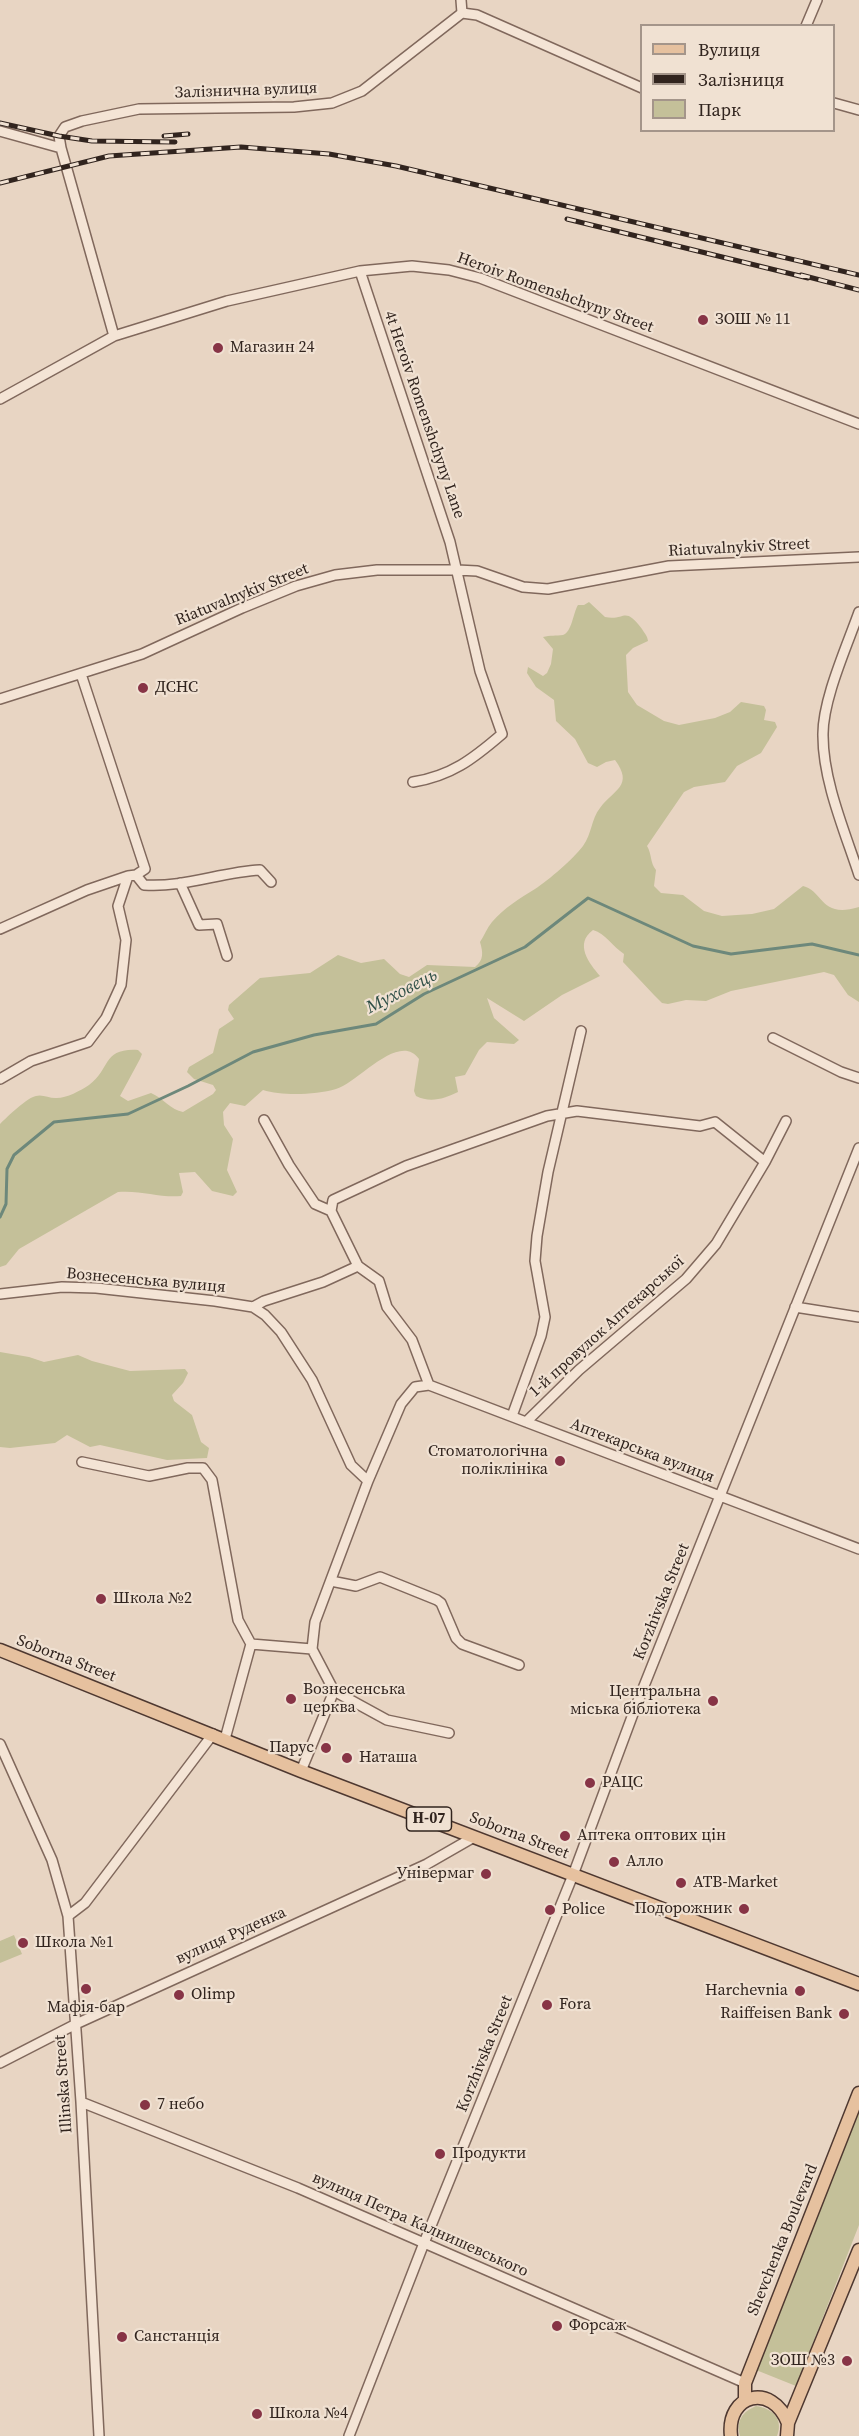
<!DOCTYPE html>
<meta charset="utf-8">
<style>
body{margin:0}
#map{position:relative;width:859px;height:2436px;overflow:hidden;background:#e8d5c3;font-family:"Source Serif 4",serif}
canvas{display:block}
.legend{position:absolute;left:640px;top:24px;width:195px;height:108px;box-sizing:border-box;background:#f0e1d2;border:2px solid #a4958a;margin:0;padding:8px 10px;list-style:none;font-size:18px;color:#31241e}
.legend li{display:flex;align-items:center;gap:12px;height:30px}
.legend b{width:30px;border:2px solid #a4958a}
</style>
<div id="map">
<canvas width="859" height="2436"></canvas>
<ul class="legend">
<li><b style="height:8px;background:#e6c19f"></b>Вулиця</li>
<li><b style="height:8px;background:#31241e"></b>Залізниця</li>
<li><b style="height:16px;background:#c4c099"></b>Парк</li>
</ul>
</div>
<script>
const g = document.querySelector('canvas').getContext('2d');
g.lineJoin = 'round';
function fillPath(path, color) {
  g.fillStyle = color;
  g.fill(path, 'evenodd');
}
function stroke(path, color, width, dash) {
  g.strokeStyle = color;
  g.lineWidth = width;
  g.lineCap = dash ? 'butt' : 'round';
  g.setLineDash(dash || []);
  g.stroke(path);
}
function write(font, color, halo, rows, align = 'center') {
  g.font = font + ' "Source Serif 4",serif';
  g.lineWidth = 4.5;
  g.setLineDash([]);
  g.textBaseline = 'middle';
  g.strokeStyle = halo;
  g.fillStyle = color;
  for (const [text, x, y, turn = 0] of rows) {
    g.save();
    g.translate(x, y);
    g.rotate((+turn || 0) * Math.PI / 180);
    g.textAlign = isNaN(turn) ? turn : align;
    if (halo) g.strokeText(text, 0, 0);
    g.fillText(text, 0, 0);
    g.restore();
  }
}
fillPath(new Path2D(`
 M589,602l16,15c21,4 19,-12 37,12 3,5 5,6 6,12l-15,7 -7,7 2,37 9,13 27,16 15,4 36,-7 15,-6 11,-10 23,4 2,4 -2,10 11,2 2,5 -16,26 -24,13 -12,16 -31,5 -10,5 -37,54c5,8 3,17 9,24l-2,16 7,7 22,2 21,16 18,5 30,-2 22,-5 29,-23c21,5 17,33 56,21v95l-11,-7 -14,-20 -10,-3 -93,19 -25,10 -20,-1 -18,4 -6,-1 -8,-8 -31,-33 1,-8c-12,-8 -18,-20 -31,-24 -19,14 -4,33 7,46l-38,19 -38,26 -37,-23 7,20 25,22 -5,4 -27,-2 -8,8 -14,25 -10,2 3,15c-14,7 -28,11 -42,4l-2,-5 5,-32c-20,-28 -61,24 -83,30 -21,6 -54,7 -73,1l-18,16 -15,-3 -7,9 1,13 9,14 -6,31 10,22 -4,4 -21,-5 -17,-19 -16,1 4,19 -2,4c-21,2 -40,-6 -63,-4l-99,57 -13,16 -6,2v-143c7,-7 28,-27 36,-28 6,-2 13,2 19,2 10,1 25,-7 34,-13 22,-16 13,-37 49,-35l4,4 -2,5 -20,37 8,5 23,-8c12,5 20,17 32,19l30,-18 3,-4 -3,-5 -19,-6 -7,-7 2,-5 24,-14 6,-24 15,-10 -6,-9 1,-5 31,-27 50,-5 28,-18 23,8 23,-4 16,15 9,3 18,-12 48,2c9,-7 8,-15 5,-25 4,-6 7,-14 12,-20 12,-14 28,-24 43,-33 14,-9 38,-30 48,-43 9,-12 8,-27 17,-38 14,-19 34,-22 15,-48l-9,2 -9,5 -9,-4 -13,-24 -19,-18 -2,-21 -18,-13 -9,-14 1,-6 15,9 4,-3 4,-9 2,-15 -10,-12c7,-2 13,-1 20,-2 9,-3 10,-22 15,-30h6z
 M0,1352l29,5 15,5 34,-7 14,6 38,10 55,-2 3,4 -5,10 -11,12 2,6 18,14 9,27 8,6 -2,10 -40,2 -67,-15 -10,2 -23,-12 -12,8 -45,5 -10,-1z
 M14,1935l8,19 -22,9v-22z
 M859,2106v119l-63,161 -40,-16z
 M756,2406c16,2 28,13 21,30h-37c-4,-15 2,-24 16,-30z`), '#c4c099');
stroke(new Path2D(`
 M0,1217l6,-13 1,-35 7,-14 40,-33 74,-8 60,-28 65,-34 61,-17 62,-11 48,-30 101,-47 63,-49 105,48 38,8 81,-10 47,11`), '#6d887b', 3);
const minor = new Path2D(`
 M461,0l1,13
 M806,26l11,-26
 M834,103l25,7
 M0,131l61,17
 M360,271l90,271 30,129 22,63c-29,25 -51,42 -89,48
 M114,336l-53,-188 -2,-12 6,-9 17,-6 57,-12 155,-2 38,-4 30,-12 100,-78 15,2 165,73
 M0,399l114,-63 113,-35 133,-30 52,-5 37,4 31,8 379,146
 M859,612c-12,34 -37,89 -36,124 0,45 22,96 36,139
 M81,674l64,195 -9,6
 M0,699l142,-45 100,-46 54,-22 39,-11 42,-5h80l20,1 46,16 25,2 121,-23 190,-9
 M180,883l19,42 18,-1 10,32
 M0,929l87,-39 41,-14
 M773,1038l68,34 18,6
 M0,1079l31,-18 57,-19 18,-24 15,-33 5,-45 -8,-34 10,-30 8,-1 8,10c39,3 77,-13 116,-15l11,12
 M331,1211l2,-11 73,-34 141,-50 30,-5 123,15 15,-4 50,40
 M358,1266l21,15 8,26 25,33 17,45
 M0,1294l62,-7 34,1 119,13 38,6 12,8 16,17 31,48 39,85 17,16
 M253,1307l11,-6 59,-19 35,-16 -27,-55 -16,-7 -26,-39 -25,-45
 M795,1307l64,10
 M512,1416l29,-80 4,-19 -10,-56 2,-25 11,-64 33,-141
 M526,1422l53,-52 107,-91 30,-35 49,-82 21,-41
 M82,1462l67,14 39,-8h15l9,12 26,140 13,24 -26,95
 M331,1581l25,5 24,-9 57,23 4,3 15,35 6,6 57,21
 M251,1644l61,5
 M334,1691l53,29 62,13
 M0,1744l52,116 16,56 13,186 18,334
 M301,1771l33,-80 -22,-42 3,-27 53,-141 33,-77 14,-17 14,-2 430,164
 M68,1916l17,-13 128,-169
 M0,2063l76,-39 351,-160 47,-27
 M81,2102l217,86 447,195
 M349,2436l75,-193 149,-368 63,-169 223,-558`);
const major = new Path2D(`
 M0,1650l301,121 558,213
 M745,2401v-18l114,-290
 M731,2436c-5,-42 41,-54 57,-13
 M787,2436l1,-13 71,-173`);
stroke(minor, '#80685c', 12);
stroke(major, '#4e3830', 15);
stroke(minor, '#f4e4d5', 9);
stroke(major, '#e6c19f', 12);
const rail = new Path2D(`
 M0,123l59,13 33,5 83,1
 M164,136l24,-2
 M0,183l109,-27 132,-9 88,7 67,12 463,109
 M567,219l241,59
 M801,275l58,15`);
stroke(rail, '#31241e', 5);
stroke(rail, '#f0e1d2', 3, [9]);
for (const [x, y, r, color] of [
 [703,320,6,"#873446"],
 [218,348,6,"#873446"],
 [143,688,6,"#873446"],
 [560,1461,6,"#873446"],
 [101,1599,6,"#873446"],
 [291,1699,6,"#873446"],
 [713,1701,6,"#873446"],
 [326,1748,6,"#873446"],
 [347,1758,6,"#873446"],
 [590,1783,6,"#873446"],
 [565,1836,6,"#873446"],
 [614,1862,6,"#873446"],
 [486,1874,6,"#873446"],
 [681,1883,6,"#873446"],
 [744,1909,6,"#873446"],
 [550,1910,6,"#873446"],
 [23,1943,6,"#873446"],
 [86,1989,6,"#873446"],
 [800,1991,6,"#873446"],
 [179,1995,6,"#873446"],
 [547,2005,6,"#873446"],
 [844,2014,6,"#873446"],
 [145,2105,6,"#873446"],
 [440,2154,6,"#873446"],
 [557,2326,6,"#873446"],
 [122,2337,6,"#873446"],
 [847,2361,6,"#873446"],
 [257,2414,6,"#873446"]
]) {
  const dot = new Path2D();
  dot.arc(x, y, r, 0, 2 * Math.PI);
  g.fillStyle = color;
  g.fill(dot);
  stroke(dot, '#f0e1d2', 2);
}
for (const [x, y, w] of [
 [429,1819,45]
]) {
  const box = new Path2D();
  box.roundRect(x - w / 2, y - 12, w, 24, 4.5);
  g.fillStyle = '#f0e1d2';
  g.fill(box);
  stroke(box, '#31241e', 1.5);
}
write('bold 15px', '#31241e', null, [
 ["Н-07",429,1819]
]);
write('16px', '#31241e', '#f0e1d2', [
 ["Залізнична вулиця",246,91,-2],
 ["Heroiv Romenshchyny Street",555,293,20],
 ["4t Heroiv Romenshchyny Lane",424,415,71],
 ["Riatuvalnykiv Street",739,548,-3],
 ["Riatuvalnykiv Street",242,595,-22],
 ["Вознесенська вулиця",146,1281,5],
 ["1-й провулок Аптекарської",607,1327,-42],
 ["Аптекарська вулиця",642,1451,21],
 ["Korzhivska Street",662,1602,-68],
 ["Soborna Street",66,1659,21],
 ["Soborna Street",519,1836,21],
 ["вулиця Руденка",231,1936,-24],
 ["Korzhivska Street",485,2054,-68],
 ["Illinska Street",64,2084,-94],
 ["вулиця Петра Калнишевського",420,2225,24],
 ["Shevchenka Boulevard",783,2240,-68]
]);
write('16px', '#31241e', '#f0e1d2', [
 ["ЗОШ № 11",715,320],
 ["Магазин 24",230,348],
 ["ДСНС",155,688],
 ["Стоматологічна",548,1452,"right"],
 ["поліклініка",548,1470,"right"],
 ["Школа №2",113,1599],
 ["Вознесенська",303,1690],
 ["церква",303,1708],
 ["Центральна",701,1692,"right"],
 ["міська бібліотека",701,1710,"right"],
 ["Парус",314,1748,"right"],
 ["Наташа",359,1758],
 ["РАЦС",602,1783],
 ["Аптека оптових цін",577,1836],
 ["Алло",626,1862],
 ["Універмаг",474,1874,"right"],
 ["ATB-Market",693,1883],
 ["Подорожник",732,1909,"right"],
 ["Police",562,1910],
 ["Школа №1",35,1943],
 ["Harchevnia",788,1991,"right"],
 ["Olimp",191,1995],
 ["Fora",559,2005],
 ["Мафія-бар",86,2008,"center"],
 ["Raiffeisen Bank",832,2014,"right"],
 ["7 небо",157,2105],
 ["Продукти",452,2154],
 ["Форсаж",569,2326],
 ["Санстанція",134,2337],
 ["ЗОШ №3",835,2361,"right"],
 ["Школа №4",269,2414]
], 'left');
write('italic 18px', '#2f4f47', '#f0e1d2', [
 ["Муховець",402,992,-27]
]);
</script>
